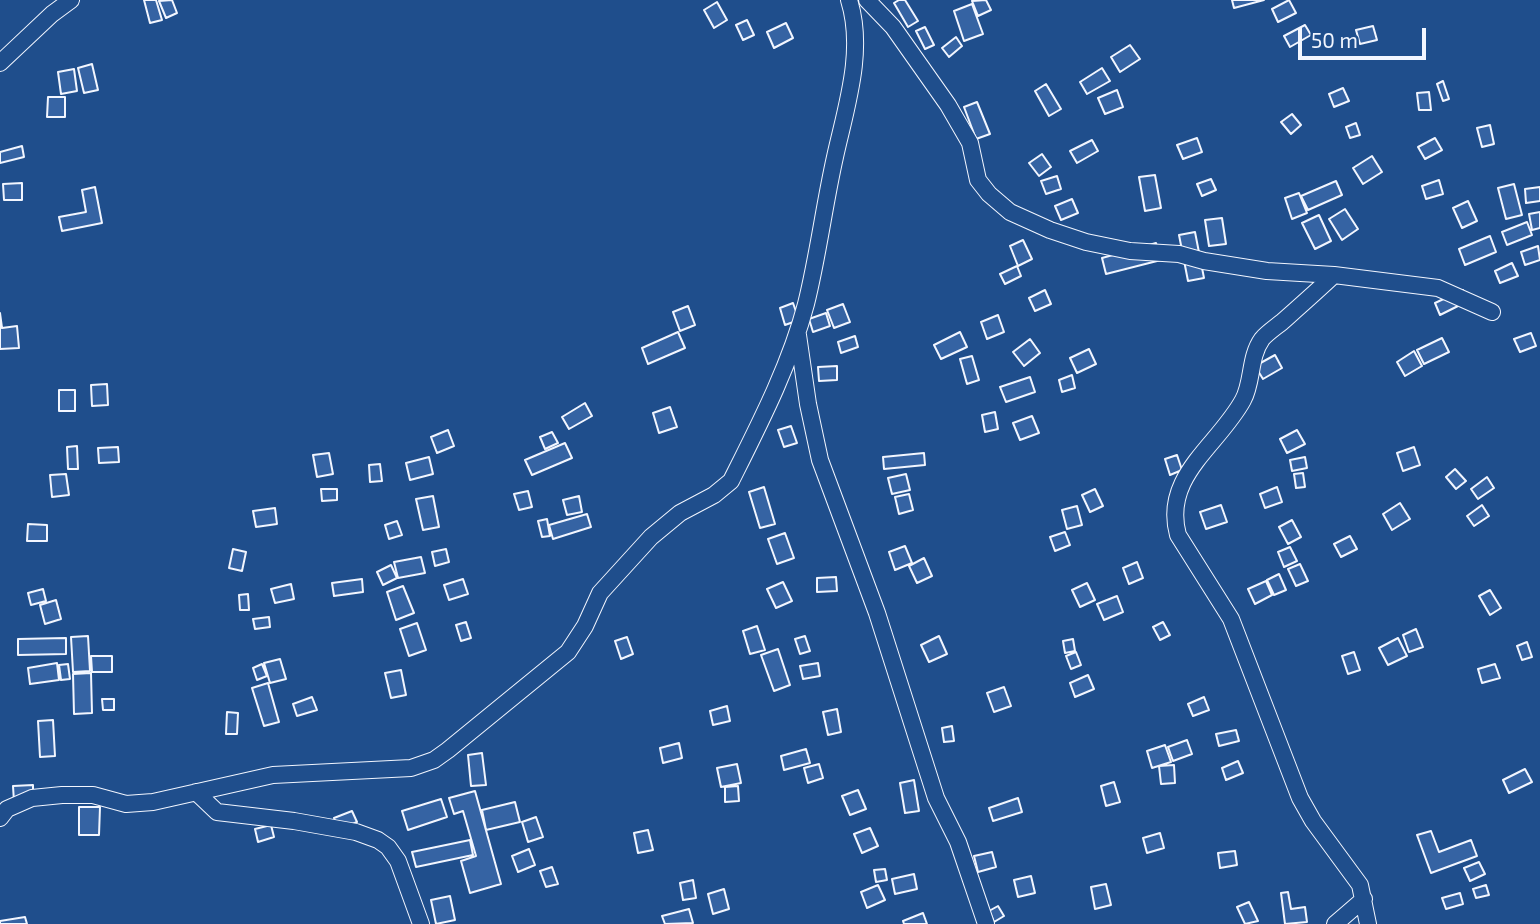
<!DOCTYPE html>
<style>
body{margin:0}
#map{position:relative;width:1540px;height:924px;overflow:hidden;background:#1f4e8c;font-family:"Exo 2",sans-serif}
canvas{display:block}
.scale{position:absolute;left:1298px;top:28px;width:128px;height:32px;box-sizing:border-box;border:4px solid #f2f6ff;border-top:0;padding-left:9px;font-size:21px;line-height:24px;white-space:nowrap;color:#f2f6ff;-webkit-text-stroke:5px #1f4e8c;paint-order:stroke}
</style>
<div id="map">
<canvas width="1540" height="924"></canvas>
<div class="scale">50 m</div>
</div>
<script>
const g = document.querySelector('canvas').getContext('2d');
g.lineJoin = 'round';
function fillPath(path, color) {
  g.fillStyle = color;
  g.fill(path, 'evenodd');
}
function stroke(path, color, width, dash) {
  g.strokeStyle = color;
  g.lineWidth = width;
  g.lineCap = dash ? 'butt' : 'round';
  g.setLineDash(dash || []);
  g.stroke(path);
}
const building = new Path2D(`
 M144,0h12l6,20 -12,3z
 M172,0l5,13 -11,5 -7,-17z
 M899,0h6l13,21 -10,6 -14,-24z
 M986,0l5,10 -13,6 -6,-15z
 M1232,0h32l-30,8z
 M1289,0l7,13 -18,9 -6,-13z
 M717,2l10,18 -13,8 -10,-18z
 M972,4l11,30 -19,7 -10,-30z
 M747,20l7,15 -11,5 -7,-15z
 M786,23l7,15 -19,10 -7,-16z
 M1305,25l6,10 -21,12 -6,-11z
 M1373,26l4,14 -17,4 -4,-14z
 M925,27l9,18 -9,4 -9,-18z
 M956,37l6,9 -13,11 -7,-9z
 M1130,45l10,14 -20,13 -9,-15z
 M92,64l6,26 -14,3 -6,-25z
 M1102,68l8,13 -23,13 -7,-12z
 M74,69l3,22 -16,3 -3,-22z
 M1443,81l6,18 -6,2 -6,-17z
 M1046,84l15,25 -12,7 -14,-25z
 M1343,88l6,13 -15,6 -5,-13z
 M1117,90l6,17 -18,7 -7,-16z
 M1429,92l2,18h-12l-2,-17z
 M48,97h17v20h-18z
 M977,102l13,32 -14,5 -12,-32z
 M1292,114l9,11 -10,9 -10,-12z
 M1356,123l4,12 -10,3 -4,-11z
 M1490,125l4,19 -12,3 -5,-19z
 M1197,138l5,14 -19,7 -6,-14z
 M1435,138l7,12 -17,9 -7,-12z
 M1092,140l6,11 -21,12 -7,-12z
 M22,146l2,11 -24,6v-11z
 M1042,154l9,13 -12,9 -10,-13z
 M1372,156l10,16 -19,12 -10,-16z
 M1155,175l6,33 -16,3 -6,-34z
 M1057,176l4,13 -15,5 -5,-13z
 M1211,179l5,11 -14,6 -5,-12z
 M1439,180l4,14 -17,5 -4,-13z
 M1336,181l6,14 -34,15 -7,-14z
 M22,183v17h-18l-1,-16z
 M1514,184l8,31 -16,4 -8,-31z
 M95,187l7,36 -40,8 -3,-14 27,-5 -4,-22z
 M1540,187v14l-14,2 -1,-14z
 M1299,193l8,20 -15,6 -7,-21z
 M1072,199l6,14 -17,7 -6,-14z
 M1468,201l9,20 -15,7 -9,-20z
 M1345,209l13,20 -16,11 -13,-21z
 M1540,212v16l-8,2 -3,-16z
 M1319,215l12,26 -16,8 -13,-26z
 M1222,218l4,26 -17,2 -4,-26z
 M1527,222l5,13 -25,10 -5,-13z
 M1195,232l9,46 -16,3 -9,-46z
 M1490,236l6,16 -31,13 -6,-16z
 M1023,240l9,19 -14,7 -8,-20z
 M1156,243l5,17 -55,14 -4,-16z
 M1538,246l2,14 -15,5 -4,-13z
 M1512,263l6,13 -18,7 -5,-12z
 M1017,266l4,10 -16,8 -5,-10z
 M1045,290l6,14 -16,7 -6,-13z
 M1463,290l5,11 -28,14 -5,-12z
 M793,303l6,17 -14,5 -5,-17z
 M843,304l7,18 -16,6 -7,-18z
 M688,306l7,19 -15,6 -7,-19z
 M0,313l2,15 15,-2 2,22 -19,1z
 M826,313l4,13 -17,6 -4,-13z
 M998,315l6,17 -17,7 -6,-17z
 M678,332l7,16 -37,16 -6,-16z
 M960,332l7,15 -26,12 -7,-14z
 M1531,333l5,13 -16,6 -6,-13z
 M855,336l3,11 -17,6 -3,-11z
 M1442,338l7,14 -25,12 -7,-14z
 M1030,339l10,14 -16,13 -11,-14z
 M1089,349l7,15 -19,9 -7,-15z
 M1414,351l8,15 -17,10 -8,-14z
 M1275,355l7,13 -19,11 -8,-13z
 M972,356l7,24 -12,4 -7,-25z
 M837,366v14l-18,1 -1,-14z
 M1072,375l3,13 -13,4 -3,-12z
 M1030,377l5,15 -29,10 -6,-15z
 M107,384l1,21 -16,1 -1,-21z
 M59,390h16v21h-16z
 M585,403l7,13 -23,13 -7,-12z
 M670,407l7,20 -18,6 -6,-20z
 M995,412l3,17 -13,3 -3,-17z
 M1032,416l7,17 -19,7 -7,-17z
 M791,426l6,17 -13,4 -6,-17z
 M448,430l6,16 -17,7 -6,-16z
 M1297,430l8,14 -18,9 -7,-14z
 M552,432l6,11 -13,6 -5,-12z
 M565,443l7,15 -40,17 -7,-15z
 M77,446l1,23h-10l-1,-22z
 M118,447l1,15 -20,1 -1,-15z
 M1414,447l6,18 -17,6 -6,-18z
 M329,453l4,21 -16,3 -4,-22z
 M924,453l1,12 -41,4 -1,-12z
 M1177,455l5,15 -12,5 -5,-16z
 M429,457l4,17 -23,6 -4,-17z
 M1305,457l2,11 -15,3 -2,-11z
 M380,464l2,17 -12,1 -1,-17z
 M1455,469l11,12 -10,8 -10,-12z
 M1303,473l2,14 -9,1 -2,-14z
 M66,474l3,21 -17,2 -2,-22z
 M906,474l4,16 -18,4 -4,-16z
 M1487,477l7,11 -16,11 -7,-10z
 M764,487l11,37 -15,4 -11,-36z
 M1277,487l5,15 -17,6 -5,-14z
 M321,489h16v11l-15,1z
 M1095,489l8,17 -13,6 -8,-17z
 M528,491l4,16 -13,3 -5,-16z
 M909,494l4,16 -14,4 -4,-17z
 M433,496l6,31 -16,3 -7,-31z
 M579,496l3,16 -15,3 -4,-15z
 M1400,503l10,16 -18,11 -9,-16z
 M1221,505l6,17 -21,7 -6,-17z
 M1482,505l7,11 -15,10 -7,-10z
 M1077,506l5,19 -15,4 -5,-19z
 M275,508l2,16 -21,3 -3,-16z
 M587,514l4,13 -38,12 -4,-14z
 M547,519l3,17 -8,1 -4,-16z
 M1292,520l9,17 -13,7 -9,-17z
 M397,521l5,14 -13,4 -4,-14z
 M28,524l19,1v16h-20z
 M1065,532l5,13 -15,6 -5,-14z
 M785,533l9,25 -17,6 -9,-25z
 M1350,536l7,13 -16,8 -7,-13z
 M905,546l7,17 -17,7 -6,-18z
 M1290,547l7,14 -13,6 -6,-15z
 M233,549l13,3 -4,19 -13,-3z
 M446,549l3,13 -14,4 -3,-14z
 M421,557l4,16 -27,5 -4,-16z
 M924,558l8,18 -15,7 -8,-17z
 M1137,562l6,16 -14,6 -6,-16z
 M1300,564l8,17 -12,5 -8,-17z
 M391,565l6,13 -14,7 -6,-13z
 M1279,574l7,16 -12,5 -7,-15z
 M836,577l1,14 -20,1v-14z
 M362,579l1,13 -29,4 -2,-13z
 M463,579l5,15 -19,6 -5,-15z
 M1266,581l6,14 -17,9 -7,-15z
 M783,582l9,19 -16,7 -9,-19z
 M1087,583l8,17 -15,7 -8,-17z
 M291,584l3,15 -19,4 -4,-14z
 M403,586l11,27 -18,7 -9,-28z
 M43,589l3,12 -15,4 -3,-12z
 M1490,590l11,18 -11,7 -11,-19z
 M248,594l1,16h-9l-1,-15z
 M1117,596l6,16 -19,8 -7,-16z
 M56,600l5,19 -16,5 -5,-19z
 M269,617l1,10 -15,2 -2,-10z
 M466,622l5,16 -10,3 -5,-16z
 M1163,622l7,13 -10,5 -7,-13z
 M417,623l9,27 -17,6 -9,-27z
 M757,626l8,24 -15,4 -7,-23z
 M1416,629l7,18 -14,5 -6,-17z
 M88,636l2,35 -17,1 -2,-35z
 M805,636l5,15 -10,3 -5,-15z
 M939,636l8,18 -18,8 -8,-17z
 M627,637l6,17 -12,5 -6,-18z
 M66,638v16l-48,1v-16z
 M1398,638l9,18 -19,9 -9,-17z
 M1073,639l2,12 -10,2 -2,-12z
 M1527,642l5,15 -10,3 -5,-14z
 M778,649l12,36 -16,6 -13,-36z
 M1076,652l5,13 -10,4 -5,-13z
 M1354,652l6,18 -12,4 -6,-18z
 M91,656h21v16h-20z
 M280,659l6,20 -16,4 -6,-20z
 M57,663l2,17 -29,4 -2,-16z
 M818,663l2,13 -17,3 -3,-13z
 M68,664l2,15 -9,1 -2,-15z
 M262,664l5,12 -10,4 -4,-12z
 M1495,664l5,14 -18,5 -4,-14z
 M401,670l5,25 -15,3 -6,-25z
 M91,673l1,40 -18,1 -1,-40z
 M1088,675l6,14 -19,8 -5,-14z
 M268,683l11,39 -15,4 -12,-38z
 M1004,687l7,19 -17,6 -7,-19z
 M312,697l5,13 -20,6 -4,-12z
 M1204,697l5,13 -16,6 -5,-12z
 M102,699h12v11h-11z
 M727,706l3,15 -17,4 -3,-14z
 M837,709l4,23 -13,3 -5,-23z
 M227,712l11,1 -1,21h-11z
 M53,720l2,36 -15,1 -2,-36z
 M952,726l2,15 -10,1 -2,-14z
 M1236,730l3,11 -20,5 -3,-12z
 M1187,740l5,14 -19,7 -5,-14z
 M679,743l3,15 -19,5 -3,-15z
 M1165,745l6,17 -19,6 -5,-17z
 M806,749l4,14 -26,7 -3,-14z
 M482,753l4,32 -15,1 -3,-31z
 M1238,761l5,12 -17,7 -4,-12z
 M737,764l4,19 -20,4 -4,-19z
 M819,764l4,14 -15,5 -4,-15z
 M1174,765l1,18 -14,1 -2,-18z
 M1525,769l7,13 -23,11 -6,-13z
 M914,780l5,31 -14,2 -5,-30z
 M1114,782l6,20 -14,4 -5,-20z
 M33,785v17h-19l-1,-16z
 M738,786l1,15 -14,1v-15z
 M858,790l8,19 -16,6 -8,-19z
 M475,791l26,93 -31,9 -9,-32 15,-5 -13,-45 -9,3 -5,-16z
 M1018,798l4,14 -29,9 -4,-13z
 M441,799l6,18 -39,13 -6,-19z
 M515,802l5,20 -34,8 -4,-20z
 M79,807h21l-1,28h-20z
 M352,811l5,11 -19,8 -4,-12z
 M536,817l7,20 -15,5 -6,-20z
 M271,825l3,12 -16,5 -3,-13z
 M870,828l8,18 -16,7 -8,-19z
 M648,830l5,20 -15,3 -4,-20z
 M1431,831l8,21 32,-12 6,16 -46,17 -14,-38z
 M1160,833l4,15 -17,5 -4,-15z
 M470,840l3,15 -57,12 -4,-15z
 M529,849l6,16 -17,7 -6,-16z
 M1235,851l2,14 -17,3 -2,-15z
 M992,852l4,15 -18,5 -4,-16z
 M1479,862l6,12 -15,7 -6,-13z
 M552,867l6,17 -12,3 -6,-16z
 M885,869l2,11 -11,2 -2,-12z
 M914,874l3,15 -22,5 -3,-15z
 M1031,876l4,17 -17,4 -4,-17z
 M693,880l3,18 -13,2 -3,-17z
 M1106,884l5,21 -16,4 -4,-22z
 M878,885l7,15 -18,8 -6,-16z
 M1486,885l3,10 -13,3 -3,-9z
 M724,889l5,20 -16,5 -5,-20z
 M1288,892l3,17 14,-2 2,15 -22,2 -4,-31z
 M1460,893l3,11 -17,5 -4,-11z
 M450,896l5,24 -19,4 -5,-24z
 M1249,902l9,19 -13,3 -8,-17z
 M998,906l6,10 -10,6 -5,-11z
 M689,909l4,14 -28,1 -3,-8z
 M923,913l4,11h-23l-1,-3z
 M25,917l2,7h-27v-3z`);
fillPath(building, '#3563a3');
stroke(building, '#f2f6ff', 2);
const minor = new Path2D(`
 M867,0l26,27 55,78 22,38 8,37 11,14 21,18 40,18 36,12 44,9 49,3 25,7 63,10 67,4 104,13 54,24
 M0,63l52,-49 19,-14
 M1334,275c-17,16 -34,31 -52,47 -6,5 -15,11 -20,17 -13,18 -9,43 -19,61 -25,46 -81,76 -65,135l53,84 69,179 13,23 47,64 8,39
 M798,335l10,69 12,56 57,153 59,185 22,44 28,82
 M196,792l21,20 77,9 62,11 22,8 10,7 10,14 23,63
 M0,818l7,-9 25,-11 30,-3h31l33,9 27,-2 120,-27 138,-7 23,-8 14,-10 120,-98 17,-26 15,-33 51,-56 29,-24 34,-18 17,-14c28,-56 59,-116 75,-177 12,-48 18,-98 29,-147 11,-50 30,-106 14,-157
 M1335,924l29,-25`);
stroke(minor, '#f2f6ff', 18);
stroke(minor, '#1f4e8c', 16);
</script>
